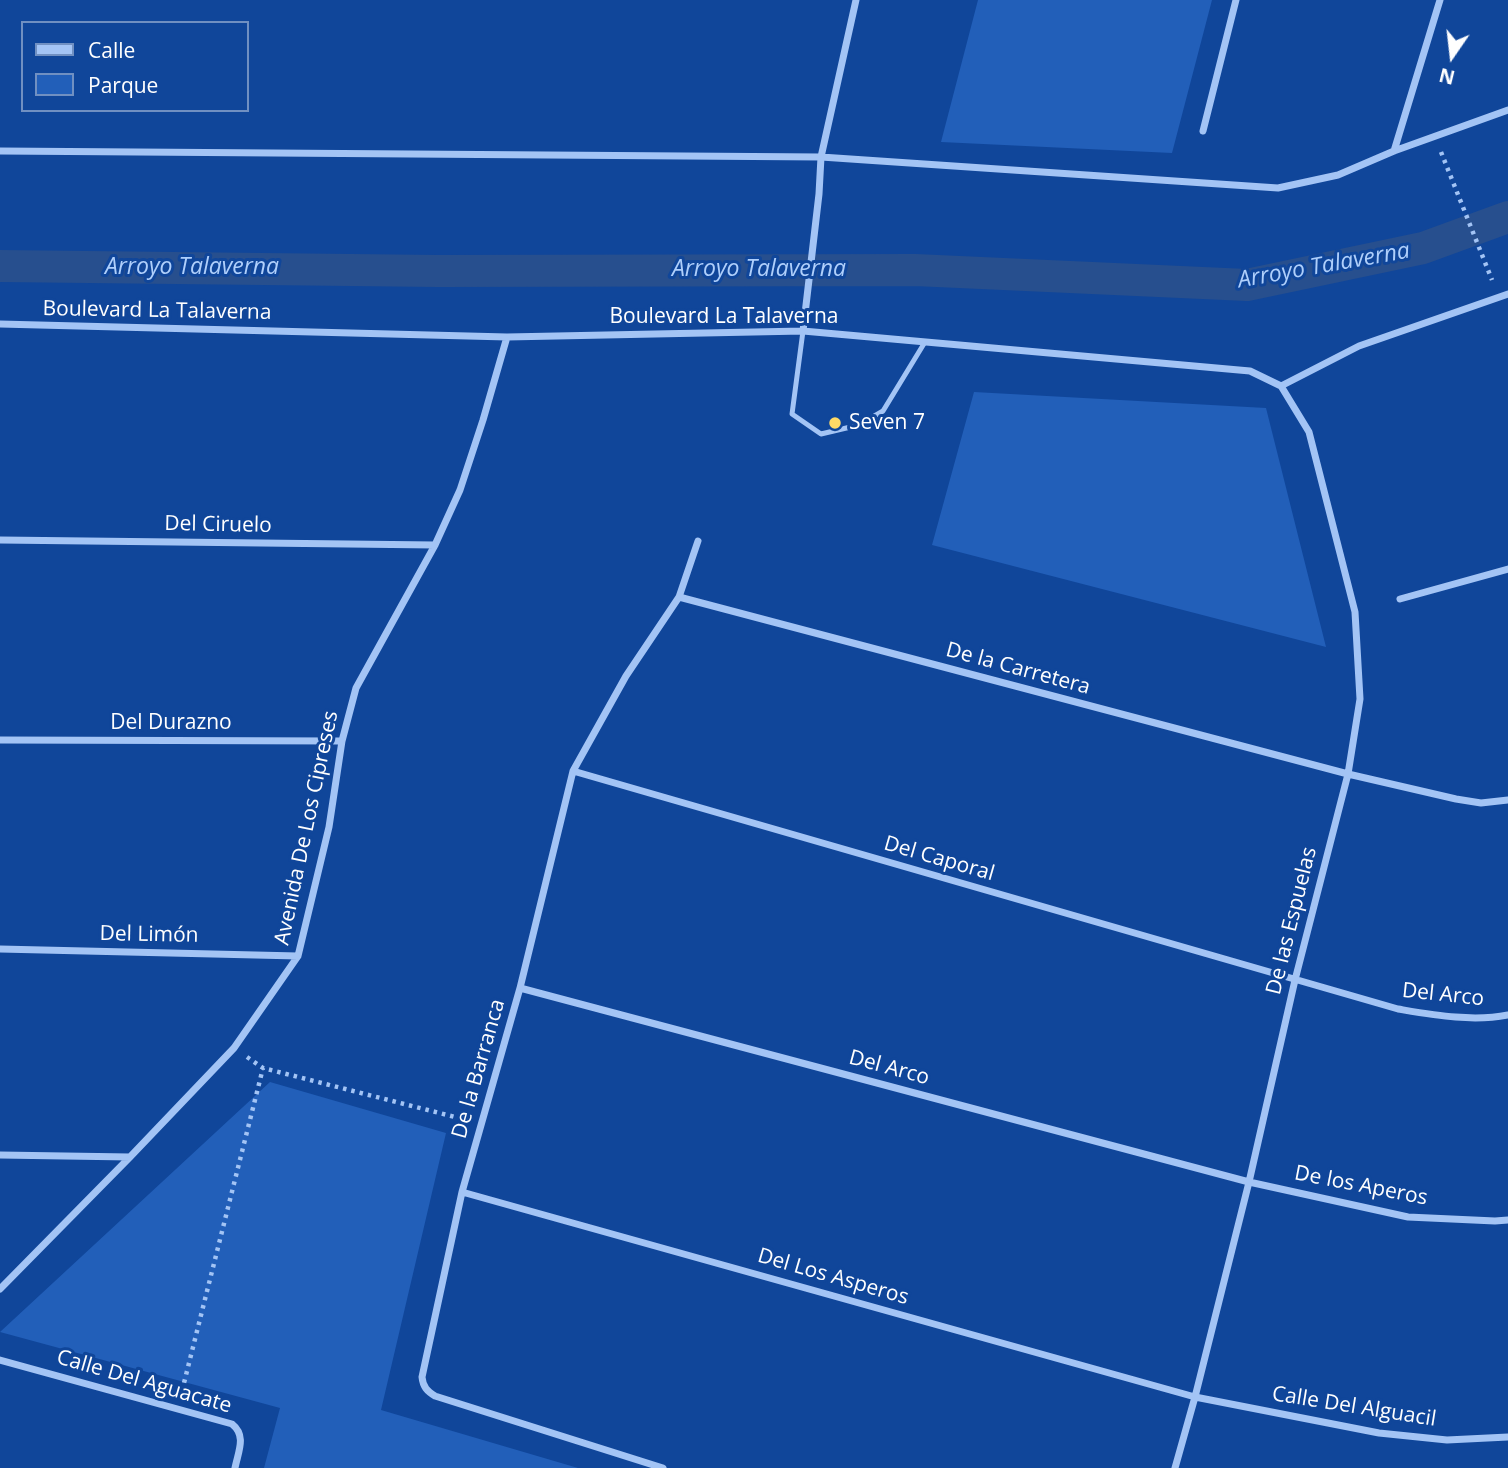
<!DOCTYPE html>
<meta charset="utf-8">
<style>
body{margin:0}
#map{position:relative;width:1508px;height:1468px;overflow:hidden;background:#10469a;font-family:"Open Sans",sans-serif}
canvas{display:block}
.legend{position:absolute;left:21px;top:21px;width:228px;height:91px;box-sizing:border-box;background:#10469a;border:2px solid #7090c2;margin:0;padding:9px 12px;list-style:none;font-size:21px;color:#fff}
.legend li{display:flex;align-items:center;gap:14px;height:35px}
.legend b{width:35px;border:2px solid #7090c2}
.north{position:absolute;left:1417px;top:21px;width:70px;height:70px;-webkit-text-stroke:5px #10469a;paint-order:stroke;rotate:194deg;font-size:19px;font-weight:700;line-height:28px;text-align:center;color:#fff}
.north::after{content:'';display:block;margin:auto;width:24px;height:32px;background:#fff;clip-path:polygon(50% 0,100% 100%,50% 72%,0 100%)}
</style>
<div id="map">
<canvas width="1508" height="1468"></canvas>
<ul class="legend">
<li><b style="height:9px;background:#a3c4f5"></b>Calle</li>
<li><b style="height:19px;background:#225fb9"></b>Parque</li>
</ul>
<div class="north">N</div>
</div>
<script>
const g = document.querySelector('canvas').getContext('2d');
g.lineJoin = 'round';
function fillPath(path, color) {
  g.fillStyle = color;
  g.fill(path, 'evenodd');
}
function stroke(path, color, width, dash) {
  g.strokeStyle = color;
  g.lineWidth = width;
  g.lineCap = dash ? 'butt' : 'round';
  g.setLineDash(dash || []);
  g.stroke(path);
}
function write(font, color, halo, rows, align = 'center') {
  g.font = font + ' "Open Sans",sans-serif';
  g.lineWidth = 6;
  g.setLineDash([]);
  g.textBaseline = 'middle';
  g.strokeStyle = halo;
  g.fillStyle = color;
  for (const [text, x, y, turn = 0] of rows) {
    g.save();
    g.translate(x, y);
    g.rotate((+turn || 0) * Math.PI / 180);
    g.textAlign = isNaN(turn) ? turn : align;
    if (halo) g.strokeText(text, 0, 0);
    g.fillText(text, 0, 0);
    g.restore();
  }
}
fillPath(new Path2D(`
 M978,0h234l-40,153 -231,-11z
 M974,392l292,16 60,239 -394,-102z
 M270,1082l176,51 -65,277 197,58h-314l16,-60 -280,-76z`), '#225fb9');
stroke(new Path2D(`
 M0,266l438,5 477,-1 332,15 176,-37 85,-31`), '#274f8e', 32);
stroke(new Path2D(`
 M1441,152l51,128
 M247,1057l16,11 200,51
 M182,1391l81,-323`), '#a3c4f5', 4.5, [3.5, 5]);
stroke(new Path2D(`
 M803,331l-11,83 29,20 38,-9 24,-14 42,-69`), '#a3c4f5', 5);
stroke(new Path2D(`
 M1203,131l33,-131
 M0,151l821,6 457,31 60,-13 56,-24 114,-41
 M1394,151l46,-151
 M0,324l507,13 296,-6 447,40 31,15
 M803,331l16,-137 2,-37 35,-157
 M1281,386l78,-40 149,-52
 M0,540l435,5
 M679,597l669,177 108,25 25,4 27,-3
 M1400,599l108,-30
 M0,740l342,1
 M573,771l825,238c36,6 74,13 110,6
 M0,949l298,7
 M520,988l729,194 159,35 87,4 13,-1
 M0,1155l130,2
 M462,1192l733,205 184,36 68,7 61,-3
 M0,1289l130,-132 104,-109 64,-92 31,-129 13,-86 14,-53 79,-143 25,-55 23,-70 24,-83
 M0,1360l232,64c15,12 6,28 3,44
 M663,1468l-228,-72c-8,-5 -12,-9 -13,-19l40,-185 58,-204 53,-217 53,-95 53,-79 19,-56
 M1175,1468l20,-71 54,-215 46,-202 53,-206 12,-75 -5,-87 -46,-180 -28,-46`), '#a3c4f5', 7);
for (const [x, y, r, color] of [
 [835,423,7,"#ffda66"]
]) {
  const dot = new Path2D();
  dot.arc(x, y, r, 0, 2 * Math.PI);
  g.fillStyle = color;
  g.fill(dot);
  stroke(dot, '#10469a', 2.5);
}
write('21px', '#fff', '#10469a', [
 ["Boulevard La Talaverna",157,311,1],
 ["Boulevard La Talaverna",724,317],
 ["Del Ciruelo",218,525,1],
 ["De la Carretera",1018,669,15],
 ["Del Durazno",171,723],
 ["Avenida De Los Cipreses",307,828,-78],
 ["Del Caporal",939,859,16],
 ["De las Espuelas",1292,921,-76],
 ["Del Limón",149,935,1],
 ["Del Arco",1443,995,6],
 ["Del Arco",889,1068,15],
 ["De la Barranca",479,1069,-74],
 ["De los Aperos",1361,1186,11],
 ["Del Los Asperos",833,1277,16],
 ["Calle Del Aguacate",144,1382,16],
 ["Calle Del Alguacil",1354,1407,9]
]);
write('21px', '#fff', '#10469a', [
 ["Seven 7",849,423]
], 'left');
write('italic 23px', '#afcffb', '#10469a', [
 ["Arroyo Talaverna",1324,266,-10],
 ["Arroyo Talaverna",192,267],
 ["Arroyo Talaverna",759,269]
]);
</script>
